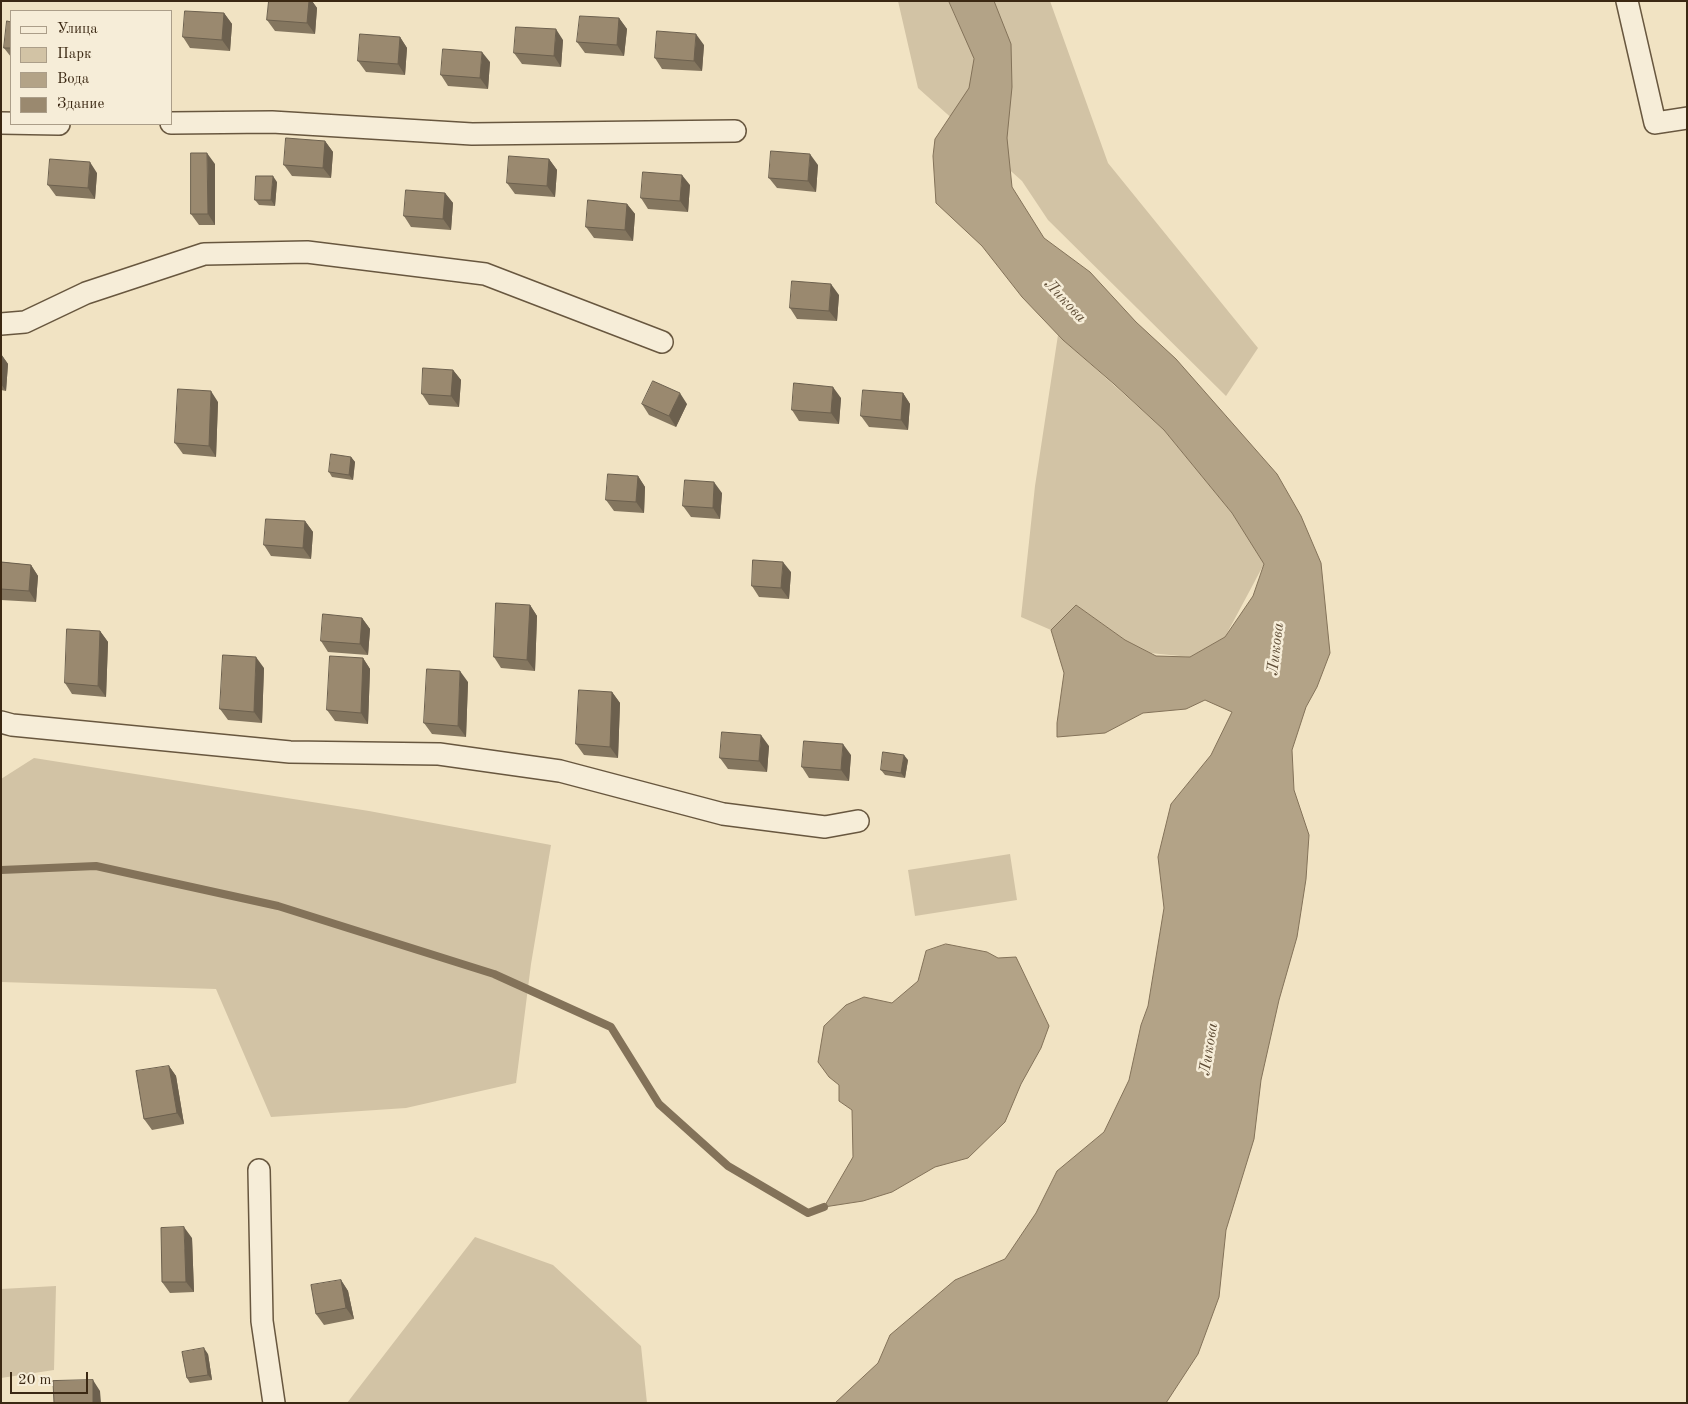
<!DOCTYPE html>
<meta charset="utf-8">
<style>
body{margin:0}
#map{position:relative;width:1688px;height:1404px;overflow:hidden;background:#f1e3c3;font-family:"Old Standard TT",serif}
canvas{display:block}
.frame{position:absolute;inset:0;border:2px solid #3b2813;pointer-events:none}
.legend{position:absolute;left:10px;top:10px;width:162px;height:115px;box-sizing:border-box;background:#f6edd8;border:1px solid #ab9e89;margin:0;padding:6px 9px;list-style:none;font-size:15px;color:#3b2813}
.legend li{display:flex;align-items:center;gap:10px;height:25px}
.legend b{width:25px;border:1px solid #ab9e89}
.scale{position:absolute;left:10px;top:1372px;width:78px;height:22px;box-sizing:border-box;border:2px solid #3b2813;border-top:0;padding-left:6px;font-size:15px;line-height:18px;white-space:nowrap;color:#3b2813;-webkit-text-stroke:4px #f6edd8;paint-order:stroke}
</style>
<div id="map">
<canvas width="1688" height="1404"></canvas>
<div class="frame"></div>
<ul class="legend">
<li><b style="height:6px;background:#f6edd8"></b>Улица</li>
<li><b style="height:14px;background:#d2c3a5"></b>Парк</li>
<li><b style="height:14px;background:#b3a387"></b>Вода</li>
<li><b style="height:14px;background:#9a896f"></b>Здание</li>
</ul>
<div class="scale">20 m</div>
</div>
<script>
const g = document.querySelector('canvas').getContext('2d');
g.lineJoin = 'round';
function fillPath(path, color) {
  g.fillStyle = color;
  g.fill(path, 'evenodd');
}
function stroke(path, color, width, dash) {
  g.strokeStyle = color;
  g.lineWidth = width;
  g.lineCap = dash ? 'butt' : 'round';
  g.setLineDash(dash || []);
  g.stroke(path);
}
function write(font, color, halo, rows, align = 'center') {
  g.font = font + ' "Old Standard TT",serif';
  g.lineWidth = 5;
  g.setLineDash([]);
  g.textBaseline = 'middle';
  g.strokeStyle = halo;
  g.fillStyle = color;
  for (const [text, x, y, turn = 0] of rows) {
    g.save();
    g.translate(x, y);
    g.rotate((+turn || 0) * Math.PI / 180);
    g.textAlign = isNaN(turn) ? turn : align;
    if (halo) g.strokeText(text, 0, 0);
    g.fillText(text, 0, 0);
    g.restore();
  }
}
fillPath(new Path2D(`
 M898,1h152l58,162 150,185 -32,48 -178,-176 -26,-39 -104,-93z
 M1058,335l106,95 68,83 32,51 -39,73 -35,20 -40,-4 -25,-13 -49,-35 -25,25 -30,-13 14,-131z
 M34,758l335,53 182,34 -20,119 -15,119 -110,25 -135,9 -55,-128 -215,-7v-203z
 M1010,854l7,46 -102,16 -7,-46z
 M475,1237l78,28 88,81 6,57h-300z
 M56,1286l-2,84 -53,8v-89z`), '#d2c3a5');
const water = new Path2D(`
 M949,1h45l17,43 1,43 -5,51 5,49 32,51 46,34 46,50 40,37 101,115 24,42 20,47 9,90 -13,34 -11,20 -14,43 2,40 15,45 -3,44 -9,58 -18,63 -18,80 -7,59 -28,91 -7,67 -21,57 -32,49h-331l43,-40 12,-28 65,-55 50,-21 31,-46 21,-42 47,-39 25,-52 12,-55 7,-19 16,-98 -6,-51 13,-53 40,-49 21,-43 -27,-12 -19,9 -43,4 -38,20 -48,4v-14l7,-50 -13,-43 25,-25 49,35 31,16 34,1 35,-20 28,-41 11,-32 -32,-51 -68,-83 -50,-46 -51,-44 -41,-43 -40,-51 -46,-43 -3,-47 2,-17 34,-51 5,-29z
 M946,944l41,8 11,6 18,-1 33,69 -8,22 -20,36 -16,38 -37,36 -33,9 -43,25 -29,9 -39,6 29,-50 -1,-47 -13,-9v-16l-10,-8 -11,-15 6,-36 22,-21 18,-8 28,6 26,-22 8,-30z`);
fillPath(water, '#b3a387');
stroke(water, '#837259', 1);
stroke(new Path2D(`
 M1,870l95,-4 182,40 216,68 117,53 48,77 69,62 80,47 16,-6`), '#837259', 8);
const minor = new Path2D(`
 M1627,1l28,122 32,-5
 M1,123l58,1
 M171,123l101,-1 200,12 263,-3
 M1,324l24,-2 61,-29 118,-39 103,-2 178,22 177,68
 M1,722l11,3 278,27 149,2 121,17 163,43 102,13 33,-6
 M259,1170l3,151 12,82`);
stroke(minor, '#68573f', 24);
stroke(minor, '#f6edd8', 21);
fillPath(new Path2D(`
 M269,1h43l5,7 -2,26 -40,-3 -8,-11z
 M224,13l8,11 -2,27 -40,-3 -7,-11z
 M619,18l8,11 -3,27 -39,-3 -8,-11z
 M11,22v35l-7,-9z
 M400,37l7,11 -2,27 -39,-3 -8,-11z
 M563,40l-2,27 -39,-3 -8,-11z
 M704,45l-2,26 -40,-2 -7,-11z
 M490,62l-2,27 -40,-3 -7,-11z
 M325,141l8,11 -2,26 -39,-2 -8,-11z
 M549,159l8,11 -2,27 -40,-3 -8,-11z
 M215,164v61h-16l-8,-11z
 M818,165l-2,27 -39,-4 -8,-10z
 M97,173l-2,26 -39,-3 -8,-11z
 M277,182l-2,24 -16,-1 -4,-5z
 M690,185l-2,27 -40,-3 -7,-11z
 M445,193l8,10 -2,27 -40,-3 -7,-11z
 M627,204l8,10 -2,27 -39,-3 -8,-11z
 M839,295l-2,26 -40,-2 -7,-11z
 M1,354l7,10 -2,27 -5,-1z
 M453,370l8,10 -2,27 -30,-2 -7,-11z
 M903,393l7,11 -2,26 -39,-3 -8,-11z
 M841,398l-2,26 -40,-3 -7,-11z
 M218,402l-2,55 -33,-3 -8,-11z
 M642,404h45l-11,23 -27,-12z
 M351,457l4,5 -2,18 -21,-3 -3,-5z
 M638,476l7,11 -1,26 -30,-2 -8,-11z
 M722,493l-2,26 -29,-2 -8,-11z
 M305,521l8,11 -2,27 -40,-3 -7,-11z
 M1,562l30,3 7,11 -2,26 -35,-2z
 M791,572l-2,27 -30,-2 -7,-11z
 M530,605l7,11 -2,55 -34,-3 -7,-11z
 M362,618l8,11 -2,26 -40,-3 -7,-11z
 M100,631l8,11 -2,55 -34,-3 -7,-11z
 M363,658l7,11 -2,55 -33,-3 -8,-11z
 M264,668l-2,55 -34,-3 -8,-11z
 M468,682l-2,55 -34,-3 -8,-11z
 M612,692l8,11 -2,55 -34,-3 -8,-11z
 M769,746l-2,26 -39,-3 -8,-11z
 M851,755l-2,26 -40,-3 -7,-11z
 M908,760l-3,18 -20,-3 -4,-5z
 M169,1066l7,10 8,48 -32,6 -8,-11z
 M192,1238l2,54 -24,1 -8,-11z
 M341,1280l7,11 6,28 -30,6 -8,-11z
 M208,1354l4,26 -22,3 -3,-5z`), '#84765f');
fillPath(new Path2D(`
 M309,1h3l5,7 -2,26 -8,-11z
 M224,13l8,11 -2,27 -8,-11z
 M619,18l8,11 -3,27 -7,-11z
 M556,29l7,11 -2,27 -7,-11z
 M696,34l8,11 -2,26 -8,-10z
 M400,37l7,11 -2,27 -7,-11z
 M482,52l8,10 -2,27 -8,-11z
 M325,141l8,11 -2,26 -8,-10z
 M207,153l8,11v61l-7,-11z
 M810,154l8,11 -2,27 -8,-11z
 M549,159l8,11 -2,27 -8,-11z
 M90,162l7,11 -2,26 -7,-11z
 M682,175l8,10 -2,27 -8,-11z
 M273,176l4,6 -2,24 -4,-6z
 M445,193l8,10 -2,27 -8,-11z
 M627,204l8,10 -2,27 -8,-11z
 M831,284l8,11 -2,26 -8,-10z
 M1,354l7,10 -2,27 -5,-7z
 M453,370l8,10 -2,27 -8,-11z
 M833,387l8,11 -2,26 -8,-11z
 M211,391l7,11 -2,55 -7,-11z
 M680,393l7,11 -11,23 -7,-11z
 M903,393l7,11 -2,26 -7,-10z
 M351,457l4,5 -2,18 -4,-5z
 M638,476l7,11 -1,26 -8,-11z
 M714,482l8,11 -2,26 -7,-11z
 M305,521l8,11 -2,27 -8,-11z
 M783,562l8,10 -2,27 -8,-11z
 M31,565l7,11 -2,26 -7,-11z
 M530,605l7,11 -2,55 -8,-11z
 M362,618l8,11 -2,26 -8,-11z
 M100,631l8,11 -2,55 -8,-11z
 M256,657l8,11 -2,55 -8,-11z
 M363,658l7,11 -2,55 -7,-11z
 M460,671l8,11 -2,55 -8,-11z
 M612,692l8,11 -2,55 -8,-11z
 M761,735l8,11 -2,26 -8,-11z
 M843,744l8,11 -2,26 -8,-11z
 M904,755l4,5 -3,18 -4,-5z
 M169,1066l7,10 8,48 -7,-11z
 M184,1227l8,11 2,54 -8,-10z
 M341,1280l7,11 6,28 -8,-11z
 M204,1348l4,6 4,26 -4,-5z
 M93,1380l7,11 1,12h-8z`), '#6c604e');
const building = new Path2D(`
 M269,1h40l-2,22 -40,-3z
 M185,11l39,2 -2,27 -39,-3z
 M580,16l39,2 -2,27 -40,-3z
 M7,21l4,1v26h-7z
 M516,27l40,2 -2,27 -40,-3z
 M657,31l39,3 -2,27 -39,-3z
 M360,34l40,3 -2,27 -40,-3z
 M443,49l39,3 -2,26 -39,-3z
 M286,138l39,3 -2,27 -39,-3z
 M771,151l39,3 -2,27 -39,-3z
 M191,153h16l1,61h-17z
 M509,156l40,3 -2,27 -40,-3z
 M50,159l40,3 -2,26 -40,-3z
 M643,172l39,3 -2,26 -39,-3z
 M256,176h17l-2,24h-16z
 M406,190l39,3 -2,26 -39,-3z
 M588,200l39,4 -2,26 -39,-3z
 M792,281l39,3 -2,27 -39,-3z
 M423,368l30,2 -2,26 -29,-2z
 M653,381l27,12 -11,23 -27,-12z
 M794,383l39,4 -2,26 -39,-3z
 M178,389l33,2 -2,55 -34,-3z
 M863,390l40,3 -2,27 -40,-4z
 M331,454l20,3 -2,18 -20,-3z
 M608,474l30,2 -2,26 -30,-2z
 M685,480l29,2 -1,26 -30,-2z
 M266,519l39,2 -2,27 -39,-3z
 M753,560l30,2 -2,26 -29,-2z
 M1,562l30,3 -2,26 -28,-2z
 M496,603l34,2 -3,55 -33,-3z
 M323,614l39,4 -2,26 -39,-3z
 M67,629l33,2 -2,55 -33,-3z
 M223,655l33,2 -2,55 -34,-3z
 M330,656l33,2 -2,55 -34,-3z
 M427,669l33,2 -2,55 -34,-3z
 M579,690l33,2 -2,55 -34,-3z
 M722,732l39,3 -2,26 -39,-3z
 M804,741l39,3 -2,26 -39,-3z
 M883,752l21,3 -3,18 -20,-3z
 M169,1066l8,47 -33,6 -8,-48z
 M184,1227l2,55h-24l-1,-54z
 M341,1280l5,28 -30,6 -5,-29z
 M204,1348l4,27 -21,3 -5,-26z
 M93,1380v23h-39l-1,-22z`);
fillPath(building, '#9a896f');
stroke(building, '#6c604e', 1);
write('italic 16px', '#5f4d36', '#f6edd8', [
 ["Ликова",1065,301,47],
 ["Ликова",1276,649,-83],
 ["Ликова",1209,1049,-81]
]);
</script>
